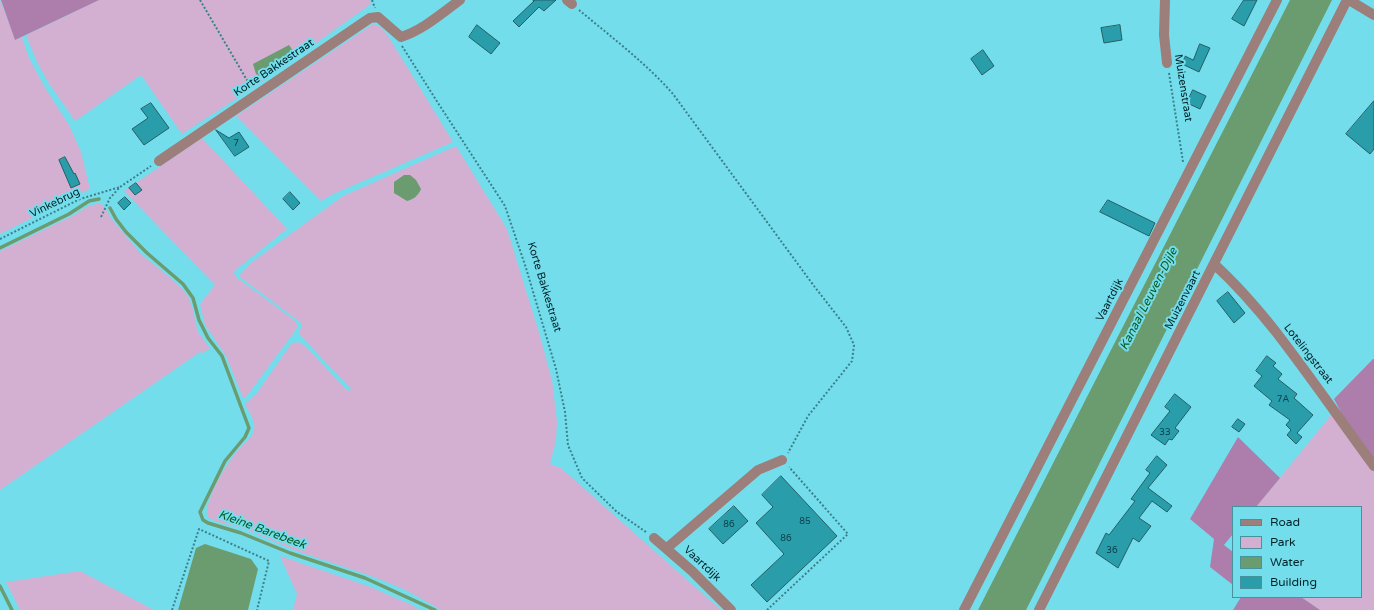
<!DOCTYPE html>
<style>
body{margin:0}
#map{position:relative;width:1374px;height:610px;overflow:hidden;background:#74ddec;font-family:"Varela Round",sans-serif}
canvas{display:block}
.legend{position:absolute;left:1232px;top:506px;width:130px;height:92px;box-sizing:border-box;background:#74ddec;border:1px solid #46939e;margin:0;padding:5px 7px;list-style:none;font-size:12px;color:#012429}
.legend li{display:flex;align-items:center;gap:8px;height:20px}
.legend b{width:20px;border:1px solid #46939e}
</style>
<div id="map">
<canvas width="1374" height="610"></canvas>
<ul class="legend">
<li><b style="height:5px;background:#9c7e7a"></b>Road</li>
<li><b style="height:11px;background:#d3b0d1"></b>Park</li>
<li><b style="height:11px;background:#6a9c70"></b>Water</li>
<li><b style="height:11px;background:#2a9dab"></b>Building</li>
</ul>
</div>
<script>
const g = document.querySelector('canvas').getContext('2d');
g.lineJoin = 'round';
function fillPath(path, color) {
  g.fillStyle = color;
  g.fill(path, 'evenodd');
}
function stroke(path, color, width, dash) {
  g.strokeStyle = color;
  g.lineWidth = width;
  g.lineCap = dash ? 'butt' : 'round';
  g.setLineDash(dash || []);
  g.stroke(path);
}
function write(font, color, halo, rows, align = 'center') {
  g.font = font + ' "Varela Round",sans-serif';
  g.lineWidth = 4;
  g.setLineDash([]);
  g.textBaseline = 'middle';
  g.strokeStyle = halo;
  g.fillStyle = color;
  for (const [text, x, y, turn = 0] of rows) {
    g.save();
    g.translate(x, y);
    g.rotate((+turn || 0) * Math.PI / 180);
    g.textAlign = isNaN(turn) ? turn : align;
    if (halo) g.strokeText(text, 0, 0);
    g.fillText(text, 0, 0);
    g.restore();
  }
}
fillPath(new Path2D(`
 M0,0l16,40 83,-40h271l1,4 -118,84 -71,46 -41,-59 -66,46 -27,-39 -11,-20 -11,-27 -4,2 7,21 15,28 25,39 12,27 9,37 -90,45z
 M373,24l8,3 9,12 63,103 -122,53 -10,6 -85,-85z
 M202,138l85,91 -54,43 2,2 1,3 58,43 4,5 -3,6 -49,66 -3,1 -17,-42 -21,-31 -5,-21 15,-19 -91,-94z
 M456,146l51,83 33,107 12,44 5,42 -1,18 -6,24 11,4 160,142h-280c-13,-7 -25,-15 -38,-21 -35,-16 -73,-26 -109,-39 -15,-6 -30,-13 -45,-19 -12,-6 -34,-7 -42,-15 -2,-17 20,-54 32,-67 7,-8 17,-13 15,-25 -1,-7 -6,-14 -9,-20l12,-11 34,-49c5,-3 8,-2 13,1l44,46 3,-2 -51,-54 -1,-3 2,-4v-5l-61,-46v-2l12,-13 91,-66z
 M101,203l7,9 2,5 31,37 26,21 14,13 7,8 4,10 6,26 12,16 -7,5 -3,-1 -200,138v-239l74,-36 14,-9z
 M1332,414l42,56v140h-54l-19,-13h60v-90h-105z
 M280,556l88,30 44,19 8,5h-127l4,-16z
 M80,571l74,39h-134l-14,-28z`), '#d3b0d1');
fillPath(new Path2D(`
 M1,0h98l-84,40z
 M1373,359h1v102l-23,-30 -17,-32z
 M1238,437l42,41 -24,29h-23v27l-9,11 9,7v33l-23,-18 4,-28 -24,-20z
 M1241,597h60l19,13h-87z`), '#ad7eab');
fillPath(new Path2D(`
 M1290,0h42l-306,610h-48z
 M289,45l5,7 -1,2 -14,12 -17,11 -6,-3 -3,-10z
 M404,175h6l6,5 5,9c-3,7 -7,10 -14,12l-13,-8v-11z
 M205,544l46,15 7,10 -10,41h-70l18,-62z`), '#6a9c70');
stroke(new Path2D(`
 M110,208l6,11 10,13 21,21 36,31 10,14 6,22 9,18 14,18 27,72 -4,9 -20,24 -25,51 3,8 5,3 33,10 49,20 75,25 70,32
 M0,248l69,-34 20,-13 10,-2
 M0,586l12,24`), '#6a9c70', 3.5);
const building = new Path2D(`
 M533,0h23l-12,11 -5,-4 -20,20 -6,-6 21,-20z
 M1244,0h13l-13,26 -12,-7z
 M477,25l23,18 -9,11 -22,-17z
 M1120,25l2,15 -18,3 -3,-15z
 M1200,44l10,4 -11,24 -17,-8 3,-8 8,4z
 M983,50l11,16 -12,9 -11,-16z
 M1193,90l13,6 -6,13 -13,-6z
 M1374,101v48l-4,5 -24,-20z
 M151,103l18,25 -25,17 -12,-16 16,-11 -7,-9z
 M216,130l13,8 10,-6 10,15 -14,9z
 M65,157l9,17 1,-1 5,11 -9,4 -12,-28z
 M136,183l6,7 -7,5 -6,-7z
 M290,192l10,11 -7,7 -10,-11z
 M125,197l6,6 -7,7 -6,-7z
 M1108,200l47,23 -6,13 -49,-24z
 M1228,292l17,21 -11,10 -17,-22z
 M1267,356l9,7 -3,3 9,8 -4,5 19,15 -3,4 19,17 -16,18 5,4 -6,7 -9,-9 4,-5 -5,-5 4,-5 -21,-15 3,-4 -18,-15 8,-10 -6,-5z
 M1175,394l16,13 -16,21 4,3 -7,9 -3,-1 -4,6 -14,-10 19,-24 -5,-4z
 M1238,419l7,5 -6,8 -7,-5z
 M1157,456l10,9 -19,23 24,18 -5,6 -15,-11 -13,17 12,8 -12,16 -6,-4 -15,30 -22,-15 10,-20 3,2 26,-34 -4,-2 19,-26 -4,-3z
 M781,476l56,60 -70,66 -16,-17 33,-31 -28,-31 17,-16 -11,-12z
 M734,506l14,15 -25,23 -14,-15z`);
fillPath(building, '#2a9dab');
stroke(building, '#255e65', 1);
stroke(new Path2D(`
 M200,0l51,87
 M372,0l3,8
 M579,10c31,26 67,53 94,84l141,192 32,41 8,18 -2,16 -44,55 -20,37
 M402,46l36,57 67,103 21,62 30,101 9,43 3,33 14,33 35,34 29,20
 M1169,73l14,89
 M101,217l9,-19 10,-11 31,-21
 M0,239l80,-40 40,-12
 M172,610l27,-81 70,32 -12,49
 M767,610l81,-76 -59,-67`), '#3a808a', 2, [2, 2]);
stroke(new Path2D(`
 M567,0l5,4
 M1165,0l-1,35 3,28
 M1349,0l25,15
 M159,161l211,-143 8,-1 23,20c22,-7 41,-24 59,-37
 M1214,264c23,21 43,44 62,68 34,44 65,89 98,134
 M654,538l38,33 39,39
 M667,548l91,-78 24,-10
 M964,610l313,-610
 M1039,610l308,-610`), '#9c7e7a', 10);
write('9px', '#0b424a', null, [
 ["7",236,144],
 ["7A",1283,400],
 ["33",1165,433],
 ["85",805,522],
 ["86",729,525],
 ["86",786,539],
 ["36",1112,551]
]);
write('11px', '#012429', '#74ddec', [
 ["Korte Bakkestraat",274,68,-34],
 ["Muizenstraat",1183,88,81],
 ["Vinkebrug",55,203,-26],
 ["Korte Bakkestraat",544,287,73],
 ["Vaartdijk",1110,300,-63],
 ["Muizenvaart",1183,300,-63],
 ["Lotelingstraat",1308,354,52],
 ["Vaartdijk",702,564,43]
]);
write('italic 12px', '#085a22', '#74ddec', [
 ["Kanaal Leuven-Dijle",1149,299,-63],
 ["Kleine Barebeek",262,530,20]
]);
</script>
